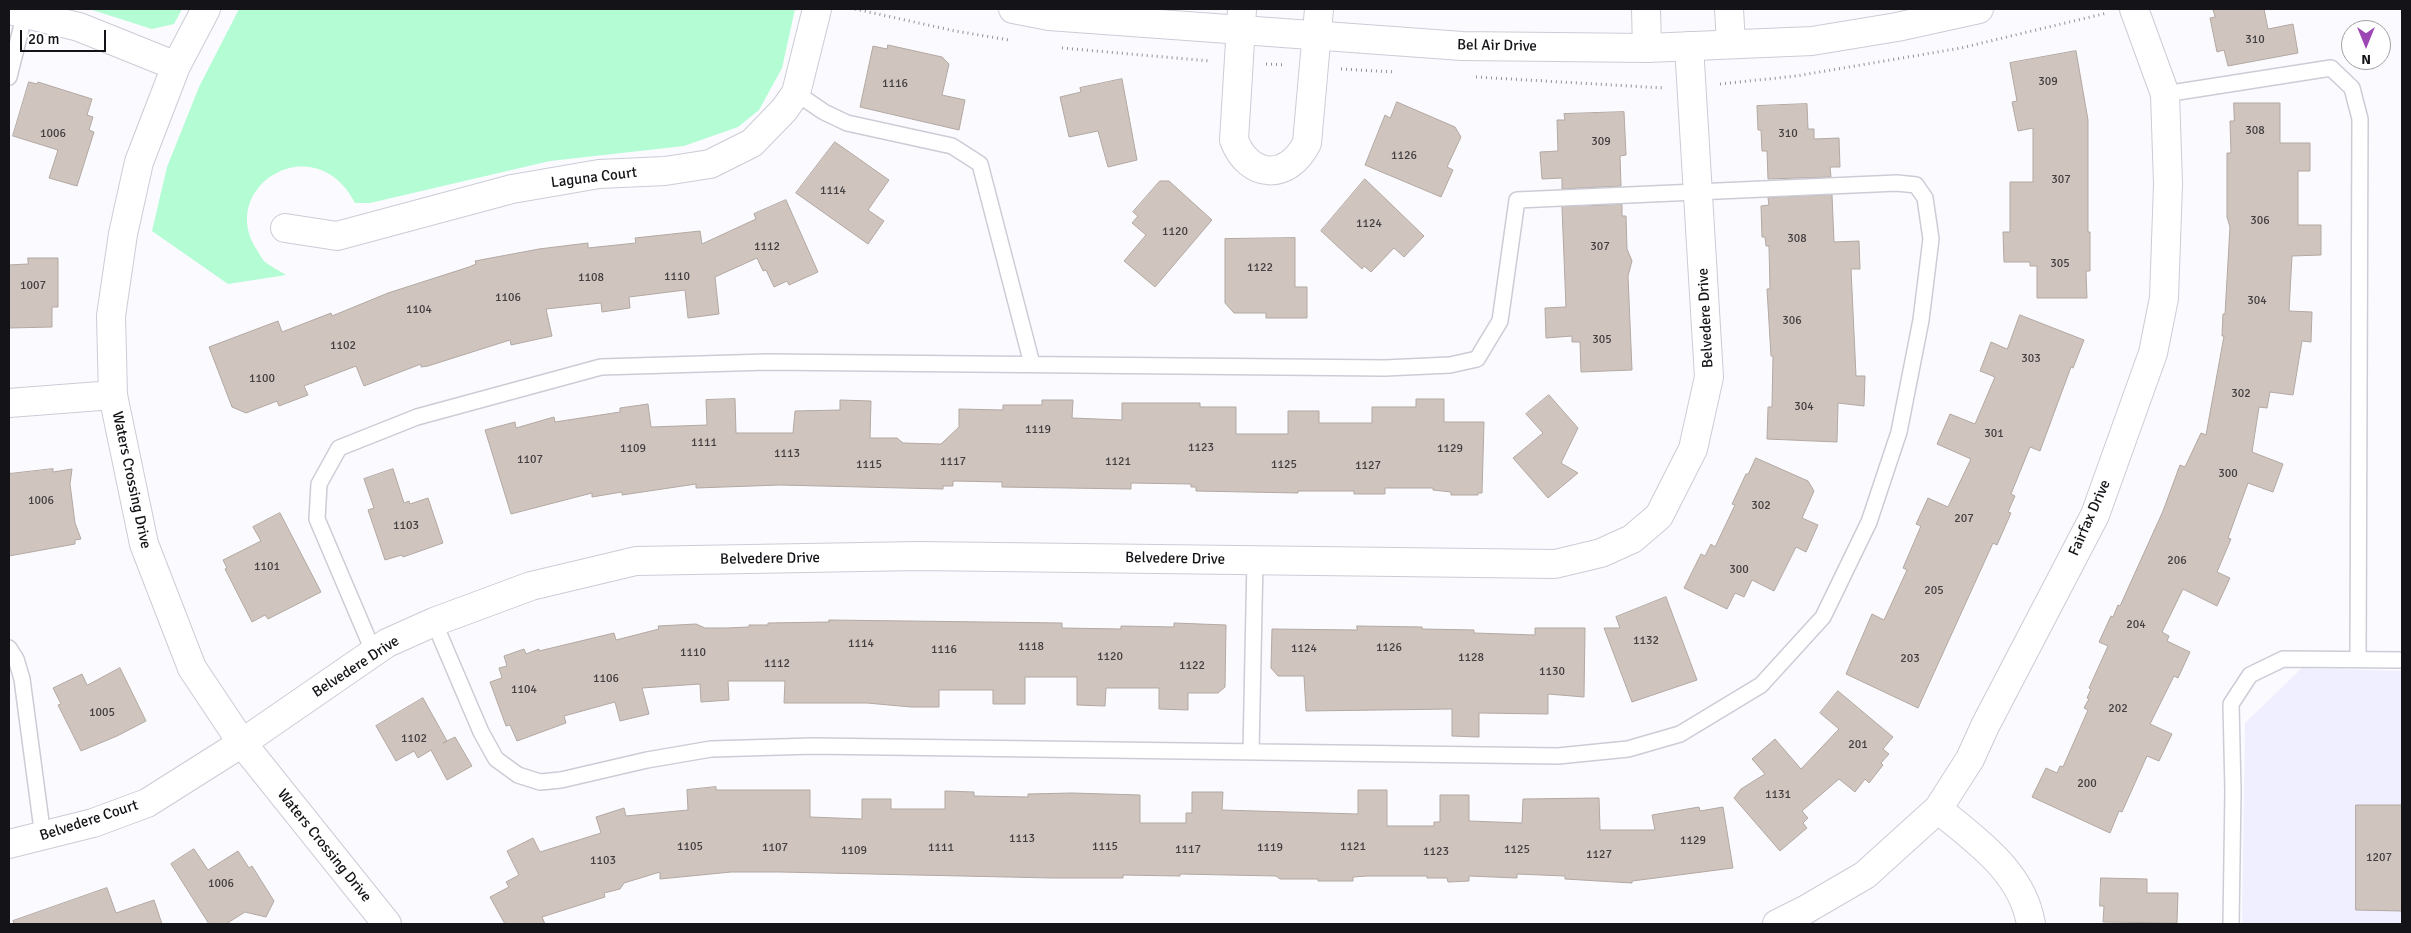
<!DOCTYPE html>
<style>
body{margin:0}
#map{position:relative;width:2411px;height:933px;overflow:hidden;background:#fafaff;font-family:Signika,sans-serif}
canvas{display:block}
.frame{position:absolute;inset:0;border:10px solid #141317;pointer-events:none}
.north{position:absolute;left:2341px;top:20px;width:50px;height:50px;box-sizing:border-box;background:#fff;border:1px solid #a1a1a2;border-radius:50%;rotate:180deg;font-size:14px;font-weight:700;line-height:20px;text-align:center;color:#141317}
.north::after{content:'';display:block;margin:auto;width:18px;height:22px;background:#9c47b4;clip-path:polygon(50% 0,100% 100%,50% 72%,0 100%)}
.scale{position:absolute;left:20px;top:30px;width:86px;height:22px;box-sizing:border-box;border:2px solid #141317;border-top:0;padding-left:6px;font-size:15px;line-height:18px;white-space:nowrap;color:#141317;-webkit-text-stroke:4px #fff;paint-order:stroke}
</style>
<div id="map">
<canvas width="2411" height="933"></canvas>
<div class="frame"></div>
<div class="north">N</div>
<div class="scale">20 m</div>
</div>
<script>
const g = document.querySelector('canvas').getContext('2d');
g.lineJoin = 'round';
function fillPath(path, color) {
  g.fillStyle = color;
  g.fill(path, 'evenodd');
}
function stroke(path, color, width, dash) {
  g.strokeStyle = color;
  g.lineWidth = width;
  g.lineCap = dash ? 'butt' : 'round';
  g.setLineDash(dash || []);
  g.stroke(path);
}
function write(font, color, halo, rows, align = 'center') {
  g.font = font + ' Signika,sans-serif';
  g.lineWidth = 5;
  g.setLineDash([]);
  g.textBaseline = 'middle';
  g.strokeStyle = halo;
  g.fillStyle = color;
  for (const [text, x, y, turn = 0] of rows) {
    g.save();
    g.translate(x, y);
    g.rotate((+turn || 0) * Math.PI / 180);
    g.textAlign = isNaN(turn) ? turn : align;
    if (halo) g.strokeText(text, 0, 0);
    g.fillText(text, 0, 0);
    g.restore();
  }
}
fillPath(new Path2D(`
 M2302,668l100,3v253h-160l3,-201z`), '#f0efff');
fillPath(new Path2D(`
 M89,9h93l-8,15 -22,5z
 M239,9h556l-13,59 -23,42 -21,17 -54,19 -134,15 -180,42h-15c-39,-76 -136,-19 -100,44 3,4 5,9 8,13 6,6 16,10 23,15l-58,9 -76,-53 15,-64 32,-80z`), '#b3fcd4');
const building = new Path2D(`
 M2213,9h51l4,20 25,-5 5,29 -70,13 -4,-16 -7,2 -7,-34 5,-1z
 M888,45l54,12 7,7 -7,31 23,5 -6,30 -99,-23 13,-61 14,3z
 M2076,51l12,69v112h2v39h-4l1,27h-50v-32h-7v-4h-26l-1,-30h7v-50h23v-54l-15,3 -6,-29 5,-1 -7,-38z
 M1122,79l15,81 -29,7 -10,-36 -29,6 -9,-40 21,-5 -1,-4z
 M29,82l8,2 1,-2 54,17 -5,16 6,2 -4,13 5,2 -17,54 -28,-8 9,-28 -45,-14z
 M1397,102l58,25 6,10 -14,30 6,3 -12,27 -76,-32 20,-50 5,3z
 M2234,103h46v40h30v28h-12v54h23v30l-29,1 -3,55 23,1 -1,30 -9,-1 -9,54 -23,-3 -3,16 -8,-1 -7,45 31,12 -10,28 -25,-9 -20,55 3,1 -14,33 13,6 -13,28 -34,-17 -21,43 7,4 -2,5 23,11 -12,26 -4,-2 -24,48 22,10 -13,27 -12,-5 -25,56 -3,-1 -9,22 -78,-36 14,-29 11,5 3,-7 3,1 25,-57 -4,-2 5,-9 -2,-1 4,-9 -2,-1 19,-42 -9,-4 12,-26 2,1 5,-12 2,1 43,-95 17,-46 5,2 16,-34 5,2 18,-99h-2l1,-22h2l5,-87 -3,-10v-64h4l-1,-32h4z
 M1807,104l1,25h6v10l25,-1 1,29h-10l1,10 -63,2 -1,-28h-5l-1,-21h-3l-1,-24z
 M1624,112l2,43 -6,1 1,30 -59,3v-11l-20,1 -2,-27 18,-1 -1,-31h8l-1,-6z
 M835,142l54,38 -21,30 16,11 -16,23 -72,-51z
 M1365,179l59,57 -20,21 -10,-9 -23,24 -7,-6 -2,3 -41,-38z
 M1160,181h9l43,39 -57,67 -31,-26 22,-26 -14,-12 6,-7 -5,-4z
 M1832,195l2,47 25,-1 1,28h-9l5,107h9l-1,30 -26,-3 -1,39 -70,-3 1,-32h4l1,-51h-2l-4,-67h3l-1,-43h-3l-1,-9h-3l-1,-31 8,-1 -1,-7z
 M786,200l32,72 -29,13 -2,-4 -13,6 -8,-17 -3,1 -6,-13 -42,19 4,37 -31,4 -3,-28 -56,7 1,11 -28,4 -1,-9 -55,6 6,27 -41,9 -1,-5 -82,26 -7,1v-3l-57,22 -8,-20 -52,20 4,9 -29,11 -2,-5 -31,12 -14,-6 -23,-60 69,-26 4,11 49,-19 1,3 56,-23 81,-26 7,-3 -1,-3 64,-12 49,-6v5l48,-5 -1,-5 65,-7 2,13 54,-25 -2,-5z
 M1622,205v11h4l1,33 5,12 -4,15 4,94 -51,2 -1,-30h-8v-6l-26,2 -1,-30 21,-1 -4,-100z
 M1295,238v49h12v31h-41v-5h-32l-9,-10v-64z
 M28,258h30v49h-6v20l-43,1v-63l19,-1z
 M2020,315l64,25 -11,28 -2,-1 -31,84 -10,-4 -19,47 4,2 -7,16 3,1 -14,32 -4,-2 -75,165 -72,-34 26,-60 12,6 23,-50 -4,-2 18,-42 -5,-2 12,-26 20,9 23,-48 -34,-15 13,-30 25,10 20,-47 -15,-6 11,-29 16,7z
 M1549,395l29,33 -17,35 17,10 -30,25 -35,-40 30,-25 -17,-19z
 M735,399l1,34h57l2,-22 45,-1v-10l31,1 -1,37h27l6,5 38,1 18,-17v-18l44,1v-5h39v-5h31l-1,18 50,2v-17h78v4h36v27h52v-23h31v12h53v-16h44v-8h28v23h40l-2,71h-4v2h-27v-3l-18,-2v-2h-48v6h-31v-3h-56v2l-102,-2v-4h-5v-3l-60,-1v6l-129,-2v-5l-49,-1v5h-10v3l-163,-4 -84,3v-4l-74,11v-3l-30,5v-4l-81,21 -26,-84 30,-8 1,6 38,-11 1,5 65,-10v-4l28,-4 3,23 56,-2 -1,-25z
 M1756,458l52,23 6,10 -12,27 16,7 -12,27 -10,-5 -22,44 -22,-11 -8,17 -9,-4 -8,16 -43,-21 17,-34 4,2 6,-12 4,3 20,-42 -3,-1 14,-30h2z
 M53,469v3l19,-3 -2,15 5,39 6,16 -6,1v4l-66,12v-82z
 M393,469l11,34 5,-2 1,3 18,-6 15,45 -40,14 -1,-2 -17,5 -17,-50 6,-2 -10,-29z
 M280,513l41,79 -53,27 -3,-4 -13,7 -27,-53 2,-1 -4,-8 38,-19 -8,-14z
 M1666,597l31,83 -65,22 -28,-74h16l-4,-11z
 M829,620l233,3v5l59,1v-3l53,1v-4l52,2 -1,62 -7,6h-30v17l-29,-1v-21h-53l-1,18 -28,-1v-28h-52v27h-32v-14h-54v17h-28l-44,-4h-83l1,-22h-57l1,19 -28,2 -1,-18 -58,4 7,26 -29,7 -5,-19 -51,14 2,7 -49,18 -7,-16 -4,1 -16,-44 12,-4 -3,-10 8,-2 -3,-10 20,-7 2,5 13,-5v2l75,-18 2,7 43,-11 -1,-3 38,-2 9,4h22l22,-1v-2h19v-2l61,-1z
 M1357,626l65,1v2l52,1v3l61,2v-7h50l-1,69 -36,-3v20l-69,-1v24l-27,-1v-27l-146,2 -2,-35h-26l-7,-8 1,-39 85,1z
 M120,668l26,53 -29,15 -36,15 -23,-46 3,-1 -8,-16 29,-14 5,11z
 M1838,691l55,46 -10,12 6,5 -8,9 2,2 -14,18 -4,-4 -10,13 -16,-13 -37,32 6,7 -5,5 4,5 -27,23 -46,-53 7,-9 24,-15 -13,-15 23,-20 26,30 38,-40 -19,-16z
 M423,698l24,43 -4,2 12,-6 17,29 -25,14 -16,-30 -13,8 -4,-7 -18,10 -20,-35z
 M716,787v3h94v27l52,2v-20h29v10h54v-18l29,1v4l54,1v-3l44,-1 68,2v28h46v-10h6v-21h31l-1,18 136,4v-24h29v36h47v-4h6v-27h29v26l53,2 1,-24 76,-1 1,32h55l-3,-15 47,-8 1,4 23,-4 10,61 -101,13v2l-67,-4v-3l-48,-2v4l-48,-2v5l-21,1 -1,-4h-20v-2h-59l-15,1v4h-35v-2h-38l-4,-3 -96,-2v2l-57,-1v3h-70l-273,-6h-49l-71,7v-7l-36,11 -4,6 -16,4 1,4 -63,20 3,7h-40l-15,-27 19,-10 -3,-5 13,-7 -12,-24 26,-13 7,14 61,-19 -5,-16 28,-9 2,8 62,-6 -1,-20z
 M2356,805h46v106l-46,-1z
 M194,849l14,21 30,-19 11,17 3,-2 22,35 -8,16 -21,-5 -19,12h-17l-38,-60z
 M2101,878l46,1v14h31l-1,30 -74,-1 1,-16h-4z
 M107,888l9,25 38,-13 8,24h-148l-1,-3z`);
fillPath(building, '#cfc4be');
stroke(building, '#b3a8a2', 1);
const service = new Path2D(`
 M9,77l16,-64
 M796,93l28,19 23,11 105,23 28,18 52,200
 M2165,94l166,-26 21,20 8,31 -2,540
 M9,648l7,11 6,20 21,158
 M374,653l-57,-134 2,-35 20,-36 78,-31 184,-50 166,-5 618,6 65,-3 27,-6 23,-38 17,-121 380,-17 19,2 9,13 6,41 -10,81 -22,112 -30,90 -46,95 -62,68 -81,49 -52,15 -70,7 -745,-10 -102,3 -64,11 -86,20 -21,2 -22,-7 -22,-16 -15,-27 -47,-110
 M1251,752l4,-192
 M2231,924l2,-133 -2,-87 19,-29 33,-16 119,1`);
const minor = new Path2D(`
 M206,9l-30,57 -37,96 -16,72 -12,82 2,79 31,149 48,124 50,75 145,181
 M1242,9l-8,131c15,39 54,41 73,3l12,-134
 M1646,9l1,39
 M1729,9l2,35
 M9,10l70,17 97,39
 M285,228l52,8 175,-47 87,-15 66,-3 45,-7 42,-21 32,-33 12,-17 21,-84
 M9,403l104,-8
 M1938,809c38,32 84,62 93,115
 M9,844l84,-21 54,-20 95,-60 145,-100 47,-21 97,-36 105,-25 283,-5 636,8 46,-11 31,-14 27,-23 34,-67 16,-72 -20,-331
 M1777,924l28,-14 60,-35 73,-66 32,-50 15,-33 110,-211 58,-162 11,-55 4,-114 -3,-90 -31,-85`);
const tertiary = new Path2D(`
 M1013,9l36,7 413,30 185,2 165,-7 85,-14 82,-18`);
stroke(service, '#ccccd7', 18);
stroke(minor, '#ccccd7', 30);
stroke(tertiary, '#ccccd7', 30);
stroke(new Path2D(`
 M855,9l100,22 54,9
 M1062,48l148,13
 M1266,64l19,1
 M1341,69l54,3
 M1476,77l188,11
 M1720,84l76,-8 165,-28 146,-35`), '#929296', 3, [1, 4]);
stroke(service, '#fff', 15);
stroke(minor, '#fff', 28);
stroke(tertiary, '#fff', 28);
write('12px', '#433f41', null, [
 ["310",2255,40],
 ["309",2048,82],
 ["1116",895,84],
 ["308",2255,131],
 ["1006",53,134],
 ["310",1788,134],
 ["309",1601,142],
 ["1126",1404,156],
 ["307",2061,180],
 ["1114",833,191],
 ["306",2260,221],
 ["1124",1369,224],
 ["1120",1175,232],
 ["308",1797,239],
 ["1112",767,247],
 ["307",1600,247],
 ["305",2060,264],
 ["1122",1260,268],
 ["1110",677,277],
 ["1108",591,278],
 ["1007",33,286],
 ["1106",508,298],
 ["304",2257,301],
 ["1104",419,310],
 ["306",1792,321],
 ["305",1602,340],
 ["1102",343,346],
 ["303",2031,359],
 ["1100",262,379],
 ["302",2241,394],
 ["304",1804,407],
 ["1119",1038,430],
 ["301",1994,434],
 ["1111",704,443],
 ["1123",1201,448],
 ["1109",633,449],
 ["1129",1450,449],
 ["1113",787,454],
 ["1107",530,460],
 ["1117",953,462],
 ["1121",1118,462],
 ["1115",869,465],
 ["1125",1284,465],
 ["1127",1368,466],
 ["300",2228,474],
 ["1006",41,501],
 ["302",1761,506],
 ["207",1964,519],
 ["1103",406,526],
 ["206",2177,561],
 ["1101",267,567],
 ["300",1739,570],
 ["205",1934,591],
 ["204",2136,625],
 ["1132",1646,641],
 ["1114",861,644],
 ["1118",1031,647],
 ["1126",1389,648],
 ["1124",1304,649],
 ["1116",944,650],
 ["1110",693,653],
 ["1120",1110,657],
 ["1128",1471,658],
 ["203",1910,659],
 ["1112",777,664],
 ["1122",1192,666],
 ["1130",1552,672],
 ["1106",606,679],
 ["1104",524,690],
 ["202",2118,709],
 ["1005",102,713],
 ["1102",414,739],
 ["201",1858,745],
 ["200",2087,784],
 ["1131",1778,795],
 ["1113",1022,839],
 ["1129",1693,841],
 ["1105",690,847],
 ["1115",1105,847],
 ["1121",1353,847],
 ["1107",775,848],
 ["1111",941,848],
 ["1119",1270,848],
 ["1117",1188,850],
 ["1125",1517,850],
 ["1109",854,851],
 ["1123",1436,852],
 ["1127",1599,855],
 ["1207",2379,858],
 ["1103",603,861],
 ["1006",221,884]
]);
write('15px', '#141317', '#fff', [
 ["Bel Air Drive",1497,46,1],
 ["Laguna Court",594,178,-7],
 ["Belvedere Drive",1706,318,-93],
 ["Waters Crossing Drive",131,480,78],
 ["Fairfax Drive",2090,518,-66],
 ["Belvedere Drive",770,559,-1],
 ["Belvedere Drive",1175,559,1],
 ["Belvedere Drive",356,667,-33],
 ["Belvedere Court",89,821,-18],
 ["Waters Crossing Drive",324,846,51]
]);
</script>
